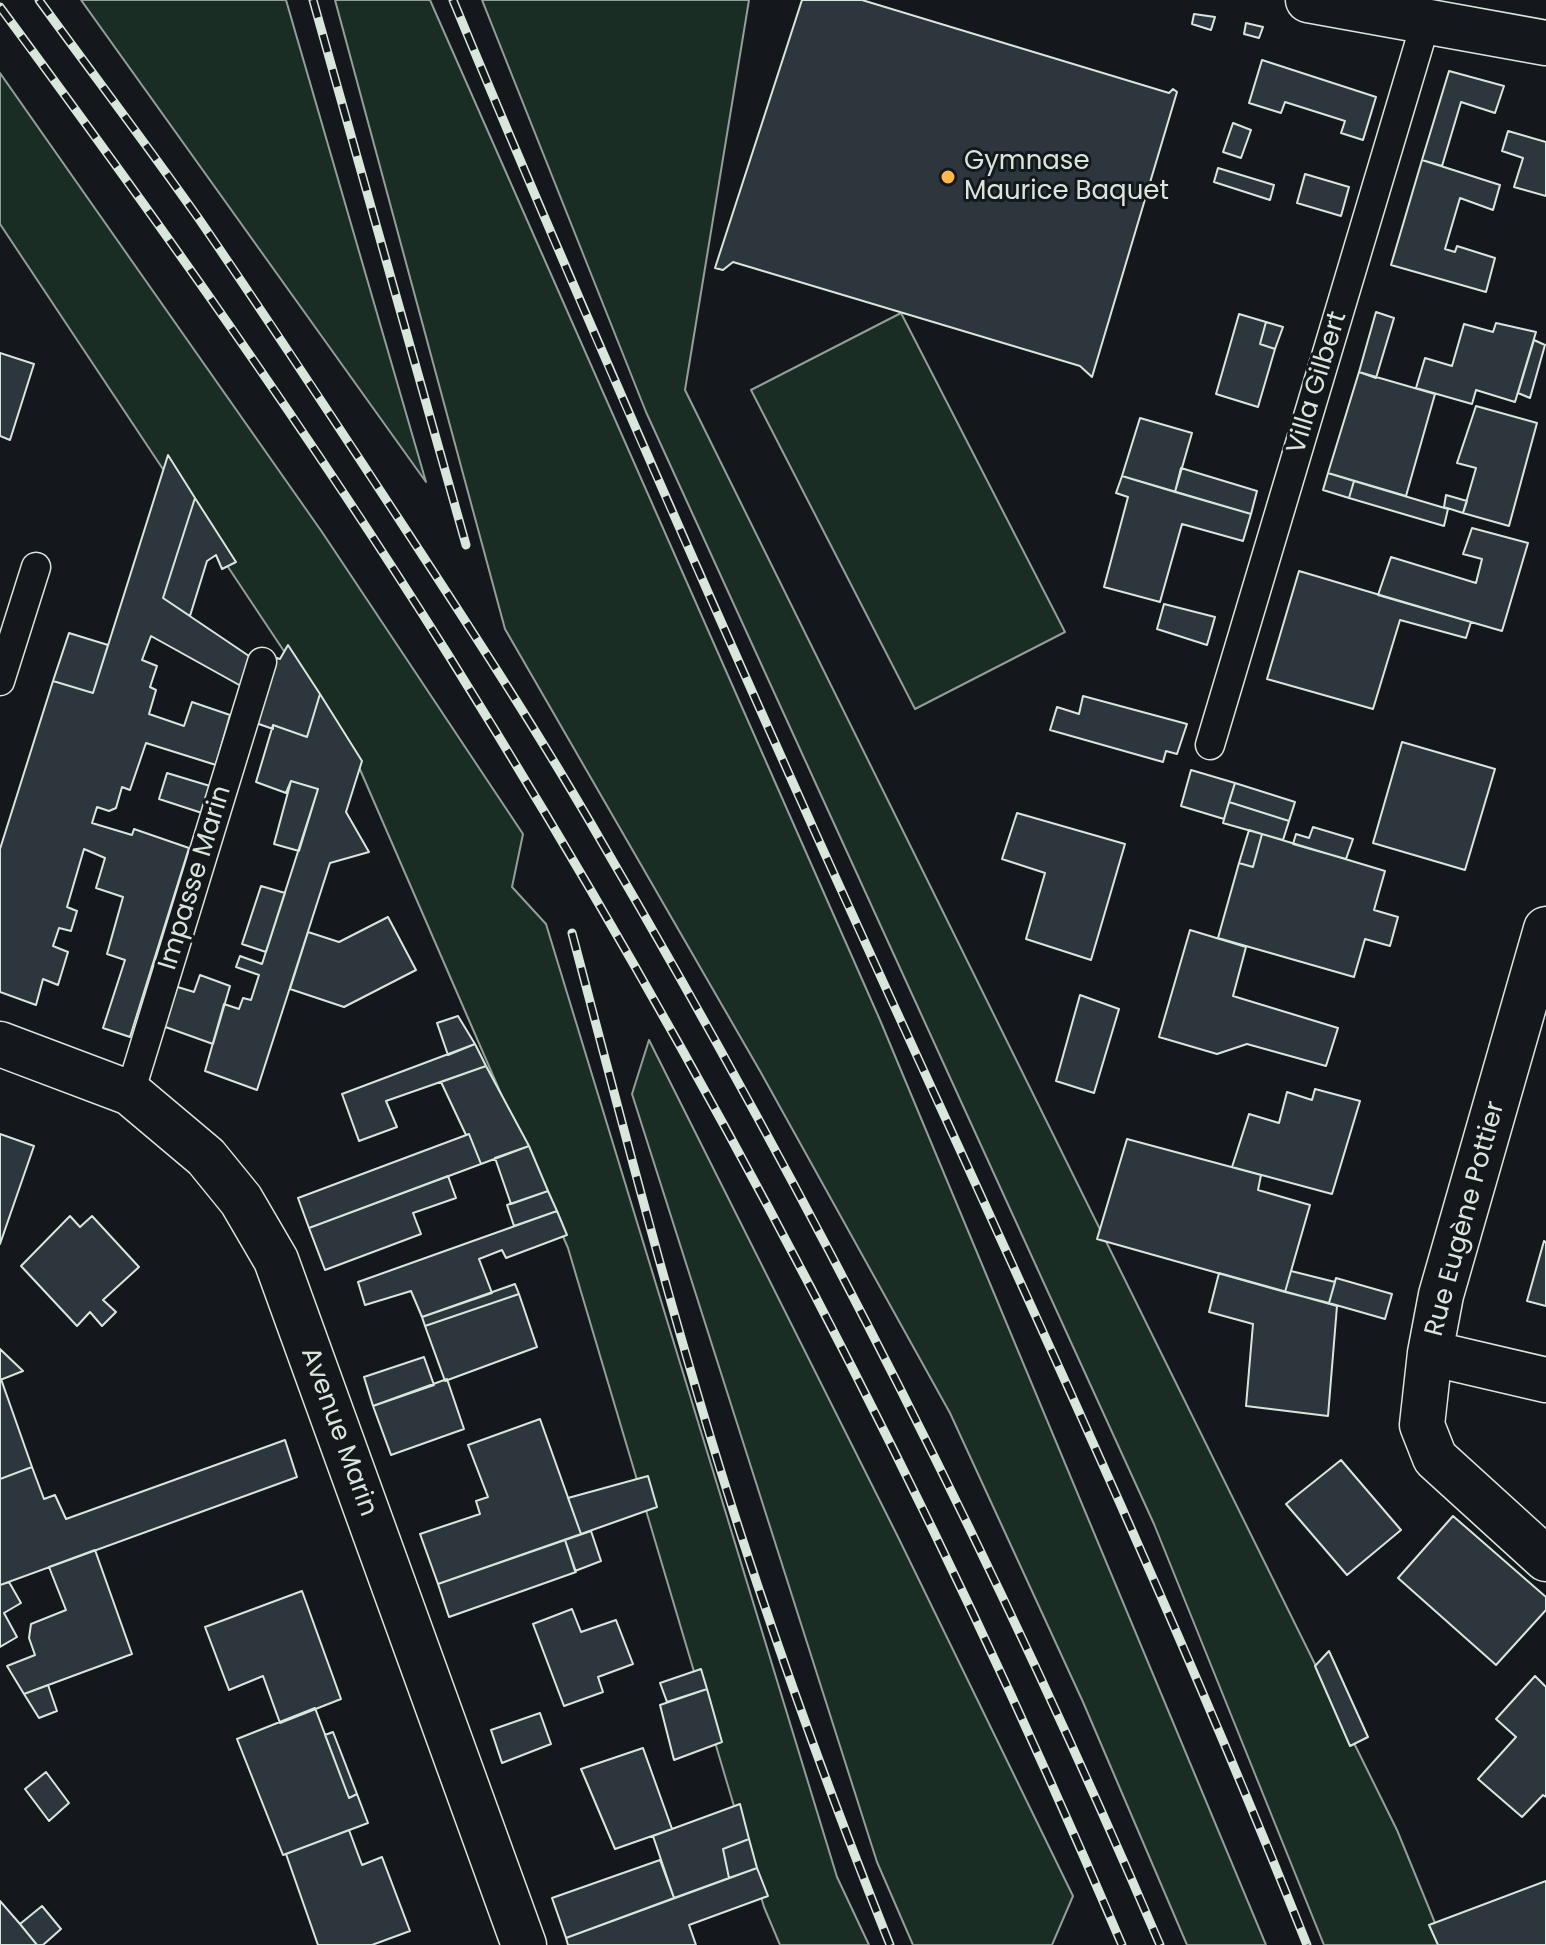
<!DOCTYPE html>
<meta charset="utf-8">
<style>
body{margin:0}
canvas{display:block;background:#14181c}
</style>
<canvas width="1546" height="1945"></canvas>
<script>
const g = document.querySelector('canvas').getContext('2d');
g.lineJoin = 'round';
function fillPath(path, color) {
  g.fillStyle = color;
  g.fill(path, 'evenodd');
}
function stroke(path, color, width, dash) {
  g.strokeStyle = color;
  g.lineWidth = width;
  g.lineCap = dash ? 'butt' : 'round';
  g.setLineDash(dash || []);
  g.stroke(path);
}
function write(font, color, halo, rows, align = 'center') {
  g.font = font + ' Poppins,sans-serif';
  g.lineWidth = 6;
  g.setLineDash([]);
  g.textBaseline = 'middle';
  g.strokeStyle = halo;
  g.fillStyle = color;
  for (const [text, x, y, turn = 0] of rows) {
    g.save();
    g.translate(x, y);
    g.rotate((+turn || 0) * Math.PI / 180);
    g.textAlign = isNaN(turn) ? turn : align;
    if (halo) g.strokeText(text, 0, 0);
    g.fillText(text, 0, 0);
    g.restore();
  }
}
const green = new Path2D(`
 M81,0h205l140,482z
 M335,0h95l450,1020 386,925h-79l-104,-243 -133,-289 -190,-342 -255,-442z
 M482,0h267l-64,390 712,1440 47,115h-120l-170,-421 -508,-1112z
 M0,73l322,459 201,302 -11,53 34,37 291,953 32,68h-89l-16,-38 -196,-659 -213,-490 -355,-534z
 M901,313l164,319 -150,77 -164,-319z
 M649,1040l250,499 174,357 -21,49h-139l-36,-83 -245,-768z`);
fillPath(green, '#1a2d24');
stroke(green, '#939e99', 2);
const building = new Path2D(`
 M802,0h60l307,93 4,-4 4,3 -85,285 -12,-11 -347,-104 -10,8 -8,-2z
 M1194,14l21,3 -4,13 -19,-6z
 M1246,23l17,4 -4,11 -15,-4z
 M1262,60l114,37 -13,43 -22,-7 4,-12 -60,-19 -4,11 -32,-10z
 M1449,71l55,15 -9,27 -34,-11 -19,64 -20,-6z
 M1233,123l18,7 -10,28 -18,-6z
 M1508,131l38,11v54l-32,-9 9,-29 -21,-7z
 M1422,160l78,25 -7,25 -33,-12 -15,51 10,3 2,-6 38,12 -9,34 -95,-27z
 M1218,168l56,17 -4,15 -56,-18z
 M1305,174l44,13 -8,29 -44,-13z
 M1376,312l18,6 -18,60 -17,-6z
 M1239,314l27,8 -6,22 15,5 -17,58 -42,-13z
 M1266,322l17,5 -8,22 -15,-5z
 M1496,323l40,9 -21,70 -39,-12 -4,14 -56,-16 9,-30 27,8 12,-42 29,8z
 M1534,340l11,5 -15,53 -12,-5z
 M0,353l34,11 -24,76 -10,-4z
 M1359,372l76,22 -29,102 -78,-23z
 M1476,406l61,17 -28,103 -46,-13 13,-45 -19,-5z
 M1140,418l52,15 -17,59 -53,-16z
 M168,455l27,43 -32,100 86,58 -8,30 -90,-50 -9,24 15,6 -7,21 6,3 -7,24 35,12 8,-24 38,13 -14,50 -70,-22 -16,47 -8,-3 -6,21 -7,3 -12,-4 -5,16 40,12 2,-6 55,19 -59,189 -27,-9 22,-68 -18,-6 16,-57 -27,-9 9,-30 -21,-9 -17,58 10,4 -6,20 -12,-3 -6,18 15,6 -10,33 -15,-6 -7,26 -36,-13v-143l53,-168 40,12z
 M1181,468l76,23 -6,23 -76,-22z
 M1328,473l26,8 -5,17 -26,-8z
 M1122,476l129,38 -8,27 -61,-17 -22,78 -56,-15 24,-90 -12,-4z
 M1354,481l94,28 -4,17 -95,-28z
 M1446,495l21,6 -4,12 -19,-6z
 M195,498l41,64 -14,7 -6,-14 -9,6 -17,55 -27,-18z
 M1472,528l56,15 -26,88 -124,-36 13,-38 85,26 6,-24 -19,-5z
 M1299,571l172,51 -5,16 -66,-18 -27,89 -106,-30z
 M1164,604l51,13 -8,28 -50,-16z
 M69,633l39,12 -15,48 -40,-12z
 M288,645l32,49 -13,43 -34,-12v4l-17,-6 21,-65 3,1z
 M320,694l42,67 -16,51 23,40 -39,11 -73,227 -52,-19 19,-67 15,5 4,-11 8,2 8,-25 -23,-8 4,-11 22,8 56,-175 -27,-8 -5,12 -30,-11 17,-57 34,12z
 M1083,696l104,28 -10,30 -11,-3 -3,11 -113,-32 7,-23 22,7z
 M1402,742l93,27 -30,101 -92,-27z
 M1191,770l44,13 -11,36 -43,-13z
 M167,773l43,13 -8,27 -43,-14z
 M291,781l27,8 -19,62 -25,-7z
 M1235,783l60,19 -6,19 -60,-19z
 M1229,802l60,19 -6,19 -60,-17z
 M1017,813l108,31 -34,116 -65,-21 19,-66 -43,-14z
 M1313,827l40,12 -7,20 -53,-15 3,-10 13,4z
 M1249,830l13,4 -9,33 -14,-4z
 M1262,834l123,37 -11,39 24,7 -8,29 -25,-7 -11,38 -136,-39 21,-75 14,4z
 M261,886l24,7 -19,59 -24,-8z
 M388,917l28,53 -72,37 -54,-18 18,-57 31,10z
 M1190,930l56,17 -13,49 105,32 -12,38 -79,-22 -30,10 -58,-17z
 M200,975l30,11 -17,58 -53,-19 11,-40 23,7z
 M1080,995l39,14 -25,84 -38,-12z
 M458,1016l17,28 -27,11 -11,-32z
 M475,1044l11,22 -100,35 11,26 -38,14 -17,-47z
 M486,1066l43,80 -48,18 -12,-30 -3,1 -25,-53z
 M1315,1089l45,12 -28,93 -100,-27 17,-53 30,9 8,-31 25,8z
 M0,1134l34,12 -34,98z
 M469,1134l12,30 -172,64 -11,-30z
 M1127,1139l134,36 -3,15 52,15 -25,87 -188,-53z
 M529,1146l19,45 -37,13 -16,-46z
 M448,1176l8,22 -43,15 8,21 -96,36 -16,-42z
 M548,1191l9,20 -43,15 -7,-21z
 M557,1211l10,24 -61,23 -4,-8 -23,9 13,34 -70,24 -11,-26 -46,14 -7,-23z
 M70,1216l10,11 12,-11 47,51 -36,33 13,12 -14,14 -12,-14 -13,14 -56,-60z
 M1544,1241l2,1v64l-19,-5z
 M1291,1271l44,11 -6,21 -44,-11z
 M1219,1273l118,33 -9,110 -82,-10 7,-82 -44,-12z
 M1336,1278l56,16 -7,25 -56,-16z
 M515,1284l4,10 -94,32 -3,-9z
 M519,1294l18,53 -92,34 -20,-55z
 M0,1349l23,22 -23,9z
 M424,1357l10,28 -61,21 -9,-29z
 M1,1379l31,88 -32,12v-99z
 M447,1379l17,50 -73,26 -18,-49z
 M540,1419l41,115 -143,50 -18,-50 60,-20 -4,-13 12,-4 -20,-52z
 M285,1440l12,37 -297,108v-106l32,-12 12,32 11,-4 11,24z
 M1341,1460l60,70 -54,45 -61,-71z
 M648,1476l9,31 -76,27 -13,-36z
 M1453,1516l93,81v13l-50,55 -98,-87z
 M591,1531l10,30 -26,10 -10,-31z
 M565,1540l11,32 -127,45 -11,-33z
 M95,1550l37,104 -108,40 -17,-28 28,-11 -6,-17 2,-14 35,-14 -17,-43z
 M9,1582l12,21 -17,10 13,24 -17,10v-62z
 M302,1591l39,108 -61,24 -17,-47 -34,14 -24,-63z
 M572,1609l9,23 35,-12 17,44 -35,13 5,15 -39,14 -31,-82z
 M1329,1651l39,86 -18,9 -35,-80z
 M701,1669l6,20 -40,13 -7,-19z
 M1535,1676l11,11v110l-3,-2 -21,22 -44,-38 38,-42 -20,-18z
 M48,1685l9,26 -18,7 -15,-24z
 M707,1689l15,53 -48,18 -14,-55z
 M315,1708l34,90 8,-4 11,29 -85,32 -46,-116z
 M540,1713l11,31 -49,19 -11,-33z
 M333,1732l24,62 -8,4 -24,-63z
 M643,1748l29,81 -57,20 -34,-80z
 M46,1772l23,31 -20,18 -24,-32z
 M740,1804l9,35 -26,10 6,29 -55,20 -21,-62z
 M349,1830l13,35 20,-8 28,74 -38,14h-54l-32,-91z
 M749,1839l8,29 -28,10 -6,-29z
 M660,1860l14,38 -108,40 -14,-40z
 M757,1868l11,28 -79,29 7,20h-128l-2,-7z
 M1546,1881v64h-108l-9,-20z
 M0,1901l20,23 17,21h-37z
 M42,1906l19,23 -18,16h-6l-17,-21z`);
fillPath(building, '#2c363c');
stroke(building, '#d8e6dc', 2);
const lane = new Path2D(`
 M0,681l36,-114
 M1210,745l216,-724
 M130,1093l132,-431`);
const street = new Path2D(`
 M1308,0l238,43
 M1546,929l-105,366 -11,58 -8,72 13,33 111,101
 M0,1044l130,49 76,64 35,43 35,60 248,685
 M1430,1353l116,27`);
stroke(lane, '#d8e6dc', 31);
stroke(street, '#d8e6dc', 47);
stroke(lane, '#14181c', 28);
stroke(street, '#14181c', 44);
const rail = new Path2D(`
 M39,0c53,73 108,145 160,219 70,102 139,207 207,311 68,104 136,208 198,316 208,355 394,721 556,1099
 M313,0l153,545
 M453,0c116,280 238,556 362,832 167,370 342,736 492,1113
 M0,7c156,211 309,426 449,649 257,411 483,843 673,1289
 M572,933c53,201 105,404 169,602 45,138 95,275 149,410`);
stroke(rail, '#d8e6dc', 9);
stroke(rail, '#14181c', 6, [18]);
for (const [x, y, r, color] of [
 [948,177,8,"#ffb74d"]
]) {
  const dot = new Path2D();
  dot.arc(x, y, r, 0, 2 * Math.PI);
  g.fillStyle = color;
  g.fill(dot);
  stroke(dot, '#14181c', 3);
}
write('26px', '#d8e6dc', '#14181c', [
 ["Gymnase",964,162],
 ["Maurice Baquet",964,192]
], 'left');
write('26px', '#d8e6dc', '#14181c', [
 ["Villa Gilbert",1318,383,-73],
 ["Impasse Marin",196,878,-73],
 ["Rue Eugène Pottier",1466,1219,-75],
 ["Avenue Marin",338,1432,70]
]);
</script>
